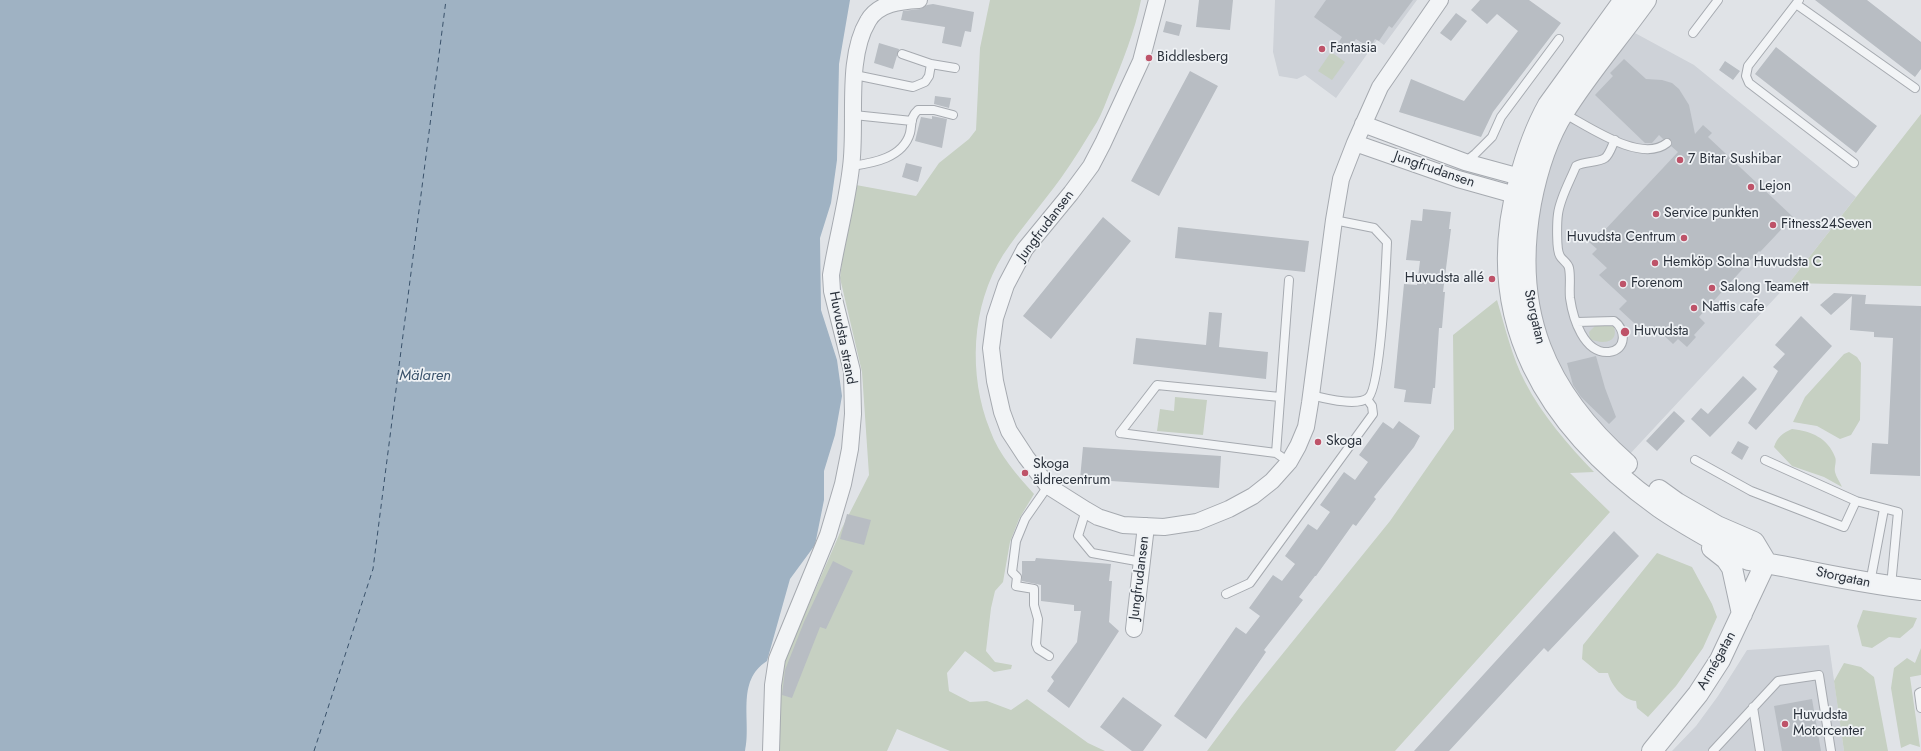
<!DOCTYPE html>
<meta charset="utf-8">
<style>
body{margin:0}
canvas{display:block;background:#e0e3e7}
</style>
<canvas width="1921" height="751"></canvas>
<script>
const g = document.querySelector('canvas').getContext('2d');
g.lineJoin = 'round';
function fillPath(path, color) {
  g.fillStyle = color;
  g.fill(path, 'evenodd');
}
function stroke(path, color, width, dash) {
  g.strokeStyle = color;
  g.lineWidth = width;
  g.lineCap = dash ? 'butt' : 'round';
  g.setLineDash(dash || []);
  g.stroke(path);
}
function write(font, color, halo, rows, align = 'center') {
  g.font = font + ' Jost,sans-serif';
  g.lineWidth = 3.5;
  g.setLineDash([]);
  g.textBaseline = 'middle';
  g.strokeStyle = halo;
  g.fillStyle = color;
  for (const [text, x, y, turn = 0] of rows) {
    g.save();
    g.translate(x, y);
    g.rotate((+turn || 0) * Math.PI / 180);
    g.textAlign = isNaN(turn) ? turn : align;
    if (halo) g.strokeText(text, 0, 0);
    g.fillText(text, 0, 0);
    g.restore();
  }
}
fillPath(new Path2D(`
 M1275,0h142l-33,45 -7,-5 -41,58 -31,-23 -8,4 -18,-3 -6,-24z
 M1635,33l59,32 162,132 -67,86 -160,172 -39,-38 -37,-57 -20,-61 2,-83 24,-80 25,-43z
 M1829,645l15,106h-172l24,-25 22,-30 29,-46z`), '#ced2d8');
fillPath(new Path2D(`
 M990,0h151c-6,31 -19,63 -31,92 -4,10 -8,21 -13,30 -12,19 -23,38 -36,56 -19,26 -40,50 -58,77 -32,51 -35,120 -13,175 9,25 27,45 44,64l-15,25 -9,23 -7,40 -8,9 -4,17 -5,43 9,11 17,3 -1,4 -17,3 -29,-21 -18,22 2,18 21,11 17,-1 24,9 16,-11 61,44 17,8h-155l-53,-22 -10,22h-112l8,-87 59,-136 27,-53 -7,-103 -22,-94 6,-50 10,-43 60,11 23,-33 30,-24 7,-9 4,-82z
 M1331,52l14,10 -13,18 -14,-9z
 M1921,114v172l-132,-3z
 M1497,300c8,27 15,57 28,82 17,33 43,63 69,90l-24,1 40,39 -215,239h-188l35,-47 148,-183 64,-92 -1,-94z
 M1598,325h10l6,2c5,17 -13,17 -24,12l-1,-7 6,-6z
 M1849,352l8,5 4,6 -1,57 -9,15 -11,4 -23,-13 -24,-4 12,-25 39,-43z
 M1175,397l32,3 -4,35 -46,-4 3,-22 14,2z
 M1792,429c19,2 36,9 43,28 2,4 -1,10 0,15 1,5 5,10 7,15l-18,-10 -32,-11 -18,-19c3,-10 9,-14 18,-18z
 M1657,553l35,14 20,37 5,13 -14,31 -27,38 -28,31 -11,-9 -1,-7c-13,-1 -25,-16 -28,-28h-9l-17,-14 1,-14z
 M1863,610l54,8 -4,9 -13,11 -11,-1 -17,11 -10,-2 -5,-20z
 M1921,648v27l-11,2 10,70 -10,-3 -9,4 -10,-60 3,-20 13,-10 8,5z
 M1844,663l17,4 13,10 14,74h-44l-10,-70z`), '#c6d0c2');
fillPath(new Path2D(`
 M0,0h850l-11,64 -2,96 -6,43 -11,35 1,72 16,50 5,36 -7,39 -11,36v29l-9,45 -25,34 -23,82c-32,20 -15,61 -22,90h-745z`), '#9fb2c3');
stroke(new Path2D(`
 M314,751l59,-182 73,-569`), '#3a526b', 1, [5, 4]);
fillPath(new Path2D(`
 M1199,0h34l-3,30 -34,-3z
 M1326,0h87l-21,28 -3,-2 -10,15 -4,-2 -5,9 -14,-9 -7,10 -10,-7 3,-5 -28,-20z
 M1480,0h49l32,23 -68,89 -12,25 -82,-25 12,-33 53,22 54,-70 -21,-17 -10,10 -16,-14z
 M1815,0h52l54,42v27l-6,8z
 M933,4l41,8 -3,20 -6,-1 -4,16 -19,-4 3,-16 -44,-7 2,-9 17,-2 7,-4z
 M1456,13l11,8 -16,20 -11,-8z
 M1166,21l16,4 -3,11 -16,-4z
 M879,43l20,6 -6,20 -19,-6z
 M1776,47l101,79 -21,27 -101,-79z
 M1624,59l22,20 16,1 10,3 7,6 10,16 6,29 8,-9 9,8 -4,4 85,80 -33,35 -1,-1 -60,66 6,6 -11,12 2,2 -9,10 -9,-8 -5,5 -18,-17 -8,8 -28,-26 8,-8 -28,-26 8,-7 -15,-14 5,-5 -8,-7 11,-11 2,2 76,-81 -7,-6 1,-5 -4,-3 -5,1 -4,-4 -7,8h-7l-50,-48 18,-19 -3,-3z
 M1725,61l15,10 -7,9 -14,-10z
 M1190,71l28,15 -59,110 -28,-15z
 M935,96l16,2 -2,10 -15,-4z
 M932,116l15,3 -5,29 -27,-7 6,-24 11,2z
 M906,163l16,4 -4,15 -16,-5z
 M1423,209l28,3 -2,17h2l-8,63h2l-3,36h-3l-4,60h-2l-2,16 -27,-2 2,-12 -12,-2 10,-104 13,1 3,-24 -14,-1 5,-40 11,1z
 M1103,217l28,24 -80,98 -28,-23z
 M1178,227l131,14 -4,31 -130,-14z
 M1834,293l32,2 -1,9 56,2 -1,170 -50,-2 2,-31 16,1 5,-106 -19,-1v-5l-24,-2 2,-34 -21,19 -11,-10z
 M1209,312l13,1 -3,34 49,5 -2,27 -133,-15 3,-26 70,7z
 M1801,316l31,30 -76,84 -8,-7 30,-52 -5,-4 12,-13 -10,-9z
 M1596,356l9,32 11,29 -7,7 -28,-27 -8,-12 -6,-22z
 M1743,376l14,13 -47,48 -19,-18 10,-11 7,6z
 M1674,411l11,10 -28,30 -11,-10z
 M1399,421l21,15 -6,11 -40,50 2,2 -20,27 -3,-2 -37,52h-1l-16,21 4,3 -39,50 2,2 -60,87 -32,-23 62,-89 10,7 14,-18 -11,-8 24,-33 9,6 13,-17 -10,-8 23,-32 9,6 13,-18 -10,-7 24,-33 11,8 13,-18 -9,-7 24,-33 10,7z
 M1738,441l11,6 -7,13 -11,-7z
 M1083,447l138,9 -2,32 -139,-9z
 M847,514l24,6 -7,25 -24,-6z
 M1614,531l25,25 -91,96 -4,-4 -95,103h-35z
 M1036,558l75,6 -2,17h3l-3,41 10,9 -50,77 -22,-17 7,-10 -3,-4 26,-35 4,-31h-7v-6l-33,-4v-16l-19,-4v-20h13z
 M833,561l20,10 -27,58 -6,-2 -28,71 -10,-3 3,-25 19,-48z
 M1123,697l39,28 -19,26h-11l-32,-24z
 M1812,699l9,52h-39l-8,-45z`), '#b8bdc3');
const service = new Path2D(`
 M1799,0l-51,66 -2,10 3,7 105,80
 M1796,4l119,84
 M1693,33l25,-33
 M902,54l29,10 24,4
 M855,75l58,12 12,-5 4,-6 2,-12
 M1563,113c25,13 78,51 104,30
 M854,115l58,6
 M1465,162l10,-8 17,-17 9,-20 58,-78
 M852,166c21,-3 51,-8 58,-33 2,-9 0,-16 8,-23h16l19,5
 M1577,322l37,-1c12,8 13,29 -5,31 -25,2 -36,-33 -39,-54 -1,-10 1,-20 -1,-30 -1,-5 -7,-8 -9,-12 -4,-6 -3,-35 -2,-42 2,-16 12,-33 18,-48 8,-5 22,-3 29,-8 5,-4 7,-13 10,-18
 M1311,395c13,3 45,12 57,3 13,-10 18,-133 19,-156l-13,-14 -40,-8
 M1120,433l37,-48 123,12
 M1120,433l156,20 13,9
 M1276,453l13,-173
 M1695,460l56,31 93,36 12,-26
 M1765,460l91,41 42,11 -7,74
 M1048,486l-23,33 -9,22 -4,31 5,5 -1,9 18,3v16l4,14 -2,25 2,5 11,7
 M1086,510l-8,26 14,17 50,9
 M1870,583l14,-74
 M1226,594l24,-11 123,-169 -1,-8 -5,-7
 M1921,692l-2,1 2,15
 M1753,707l7,44
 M1713,751l65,-70 41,-6 12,76`);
const minor = new Path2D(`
 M1157,0l-16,61 -38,82 -12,23 -20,27 -46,56 -19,36 -11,33 -4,30 4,33 7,31 7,19 17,26 22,29 38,24 12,7 25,8 41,2 33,-5 32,-13 24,-13 19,-15 17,-19 9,-16 8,-19 4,-24 24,-183 7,-41 14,-36 25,-56 60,-87
 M1363,124l102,38 55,15
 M1355,143l103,36 57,16
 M1134,629l12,-103
 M771,751l2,-66 4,-26 51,-124 15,-51 7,-35 3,-35 -1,-43 -20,-80 -1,-16c6,-36 16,-72 20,-108 6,-44 -6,-108 17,-146 10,-18 33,-20 51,-21`);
const tertiary = new Path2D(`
 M1624,0l-76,105c-14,25 -22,49 -29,76 -39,139 29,247 140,326 20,14 42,26 63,38 8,5 18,12 27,15 14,3 29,5 43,8 43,9 85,17 129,22
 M1627,464c-82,-72 -116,-152 -96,-261 6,-31 16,-64 33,-91 24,-39 55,-74 82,-112
 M1659,490l18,13 40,23 37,16 12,20
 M1712,548l14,11 6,9 10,46
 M1652,751l46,-57 22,-34 46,-98`);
stroke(service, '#a6aab0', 10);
stroke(minor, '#a6aab0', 18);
stroke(tertiary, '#a6aab0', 22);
stroke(service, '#f2f4f6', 8);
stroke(minor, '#f2f4f6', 16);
stroke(tertiary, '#f2f4f6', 20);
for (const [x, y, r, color] of [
 [1322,49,4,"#be5369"],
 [1149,58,4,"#be5369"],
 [1680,160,4,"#be5369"],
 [1751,187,4,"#be5369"],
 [1656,214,4,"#be5369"],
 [1773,225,4,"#be5369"],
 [1684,238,4,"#be5369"],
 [1655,263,4,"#be5369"],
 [1492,279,4,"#be5369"],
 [1623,284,4,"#be5369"],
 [1712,288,4,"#be5369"],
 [1694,308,4,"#be5369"],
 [1625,332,5,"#be5369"],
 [1318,442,4,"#be5369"],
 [1025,473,4,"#be5369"],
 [1785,724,4,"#be5369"]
]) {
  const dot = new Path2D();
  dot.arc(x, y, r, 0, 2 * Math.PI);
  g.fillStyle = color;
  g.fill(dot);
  stroke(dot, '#eff2f5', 1.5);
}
write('14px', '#2b323c', '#eff2f5', [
 ["Fantasia",1330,49],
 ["Biddlesberg",1157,58],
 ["7 Bitar Sushibar",1688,160],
 ["Lejon",1759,187],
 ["Service punkten",1664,214],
 ["Fitness24Seven",1781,225],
 ["Huvudsta Centrum",1676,238,"right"],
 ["Hemköp Solna Huvudsta C",1663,263],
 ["Huvudsta allé",1484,279,"right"],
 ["Forenom",1631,284],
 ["Salong Teamett",1720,288],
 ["Nattis cafe",1702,308],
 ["Huvudsta",1634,332],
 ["Skoga",1326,442],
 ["Skoga",1033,465],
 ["äldrecentrum",1033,481],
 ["Huvudsta",1793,716],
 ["Motorcenter",1793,732]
], 'left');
write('14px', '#2b323c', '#eff2f5', [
 ["Jungfrudansen",1434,170,19],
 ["Jungfrudansen",1046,226,-53],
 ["Storgatan",1534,317,77],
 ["Huvudsta strand",842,338,79],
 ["Jungfrudansen",1140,578,-83],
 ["Storgatan",1843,578,12],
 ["Armégatan",1717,661,-61]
]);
write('italic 15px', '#3a526b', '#eff2f5', [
 ["Mälaren",425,376]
]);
</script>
